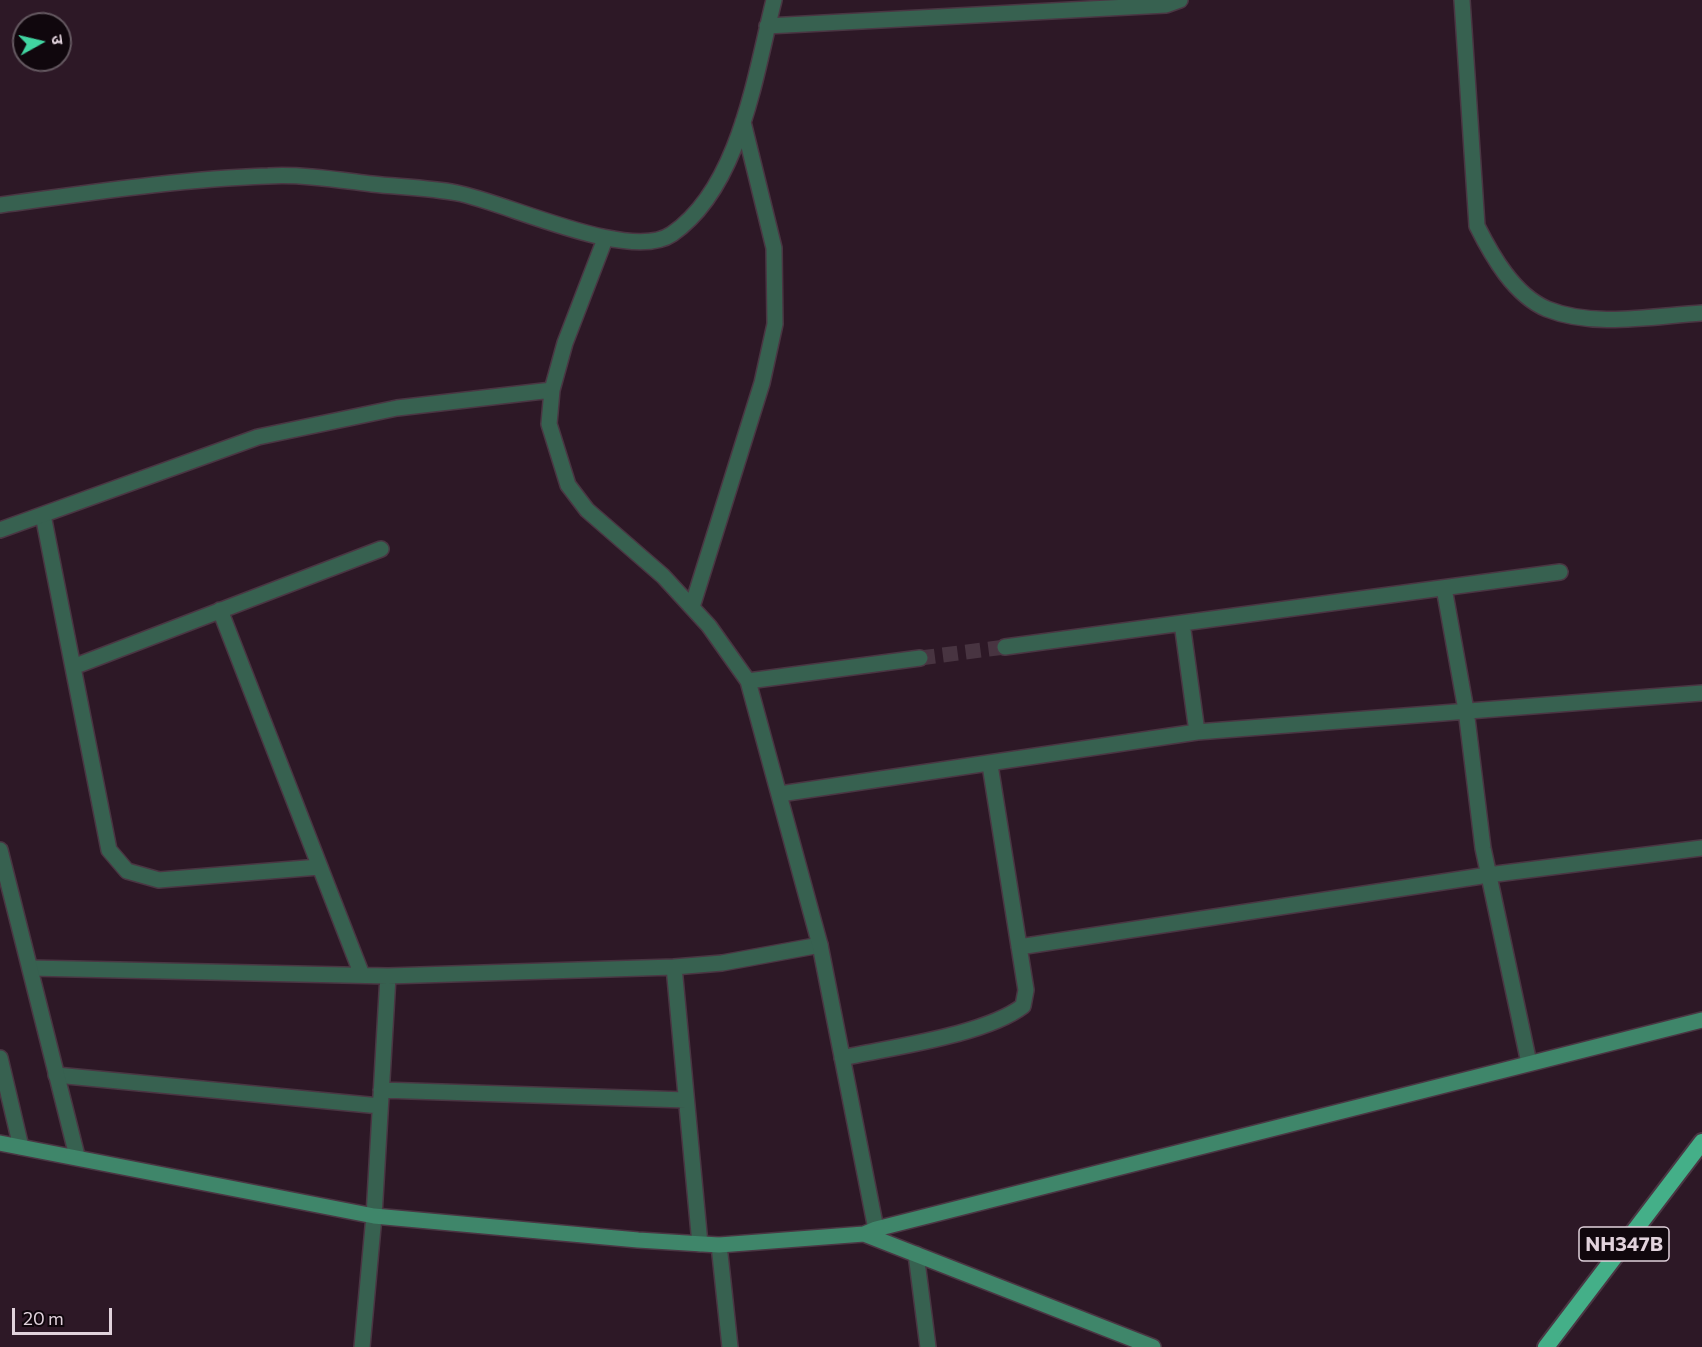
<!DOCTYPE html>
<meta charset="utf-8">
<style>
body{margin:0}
#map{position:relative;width:1702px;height:1347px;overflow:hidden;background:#2d1826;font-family:Commissioner,"Noto Sans Devanagari",sans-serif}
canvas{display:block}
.north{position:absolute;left:12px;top:12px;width:60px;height:60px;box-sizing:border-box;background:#10070d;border:2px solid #645860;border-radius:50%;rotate:82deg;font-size:16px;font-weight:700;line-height:24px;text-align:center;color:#e1d2dc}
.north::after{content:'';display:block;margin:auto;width:21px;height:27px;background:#41d4a1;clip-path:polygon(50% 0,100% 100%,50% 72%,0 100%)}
.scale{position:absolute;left:12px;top:1308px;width:100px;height:27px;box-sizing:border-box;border:3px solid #e1d2dc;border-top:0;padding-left:8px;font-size:18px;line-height:21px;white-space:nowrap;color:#e1d2dc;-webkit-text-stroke:4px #10070d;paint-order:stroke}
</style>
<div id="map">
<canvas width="1702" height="1347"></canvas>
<div class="north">उ</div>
<div class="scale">20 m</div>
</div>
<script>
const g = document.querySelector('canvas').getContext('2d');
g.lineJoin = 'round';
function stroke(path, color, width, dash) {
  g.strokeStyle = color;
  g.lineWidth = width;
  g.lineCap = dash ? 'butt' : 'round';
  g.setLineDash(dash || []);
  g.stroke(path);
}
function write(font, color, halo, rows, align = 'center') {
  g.font = font + ' Commissioner,sans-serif';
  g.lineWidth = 6;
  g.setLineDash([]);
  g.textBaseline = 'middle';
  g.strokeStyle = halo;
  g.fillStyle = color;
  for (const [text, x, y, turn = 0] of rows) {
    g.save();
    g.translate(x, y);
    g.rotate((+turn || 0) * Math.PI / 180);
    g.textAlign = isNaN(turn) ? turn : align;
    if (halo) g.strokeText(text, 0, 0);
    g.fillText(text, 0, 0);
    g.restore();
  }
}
stroke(new Path2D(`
 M920,658l85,-11`), '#483441', 15, [15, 8]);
const service = new Path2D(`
 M1462,0l15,226c15,30 37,69 70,83 47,19 106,7 155,4
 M43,515l66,335 18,21 32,9 160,-13
 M220,610l142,365
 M73,667l308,-118
 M674,967l26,277
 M30,968l358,8 286,-9 48,-4 98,-18
 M56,1075l324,31
 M381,1090l305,10
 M362,1347l12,-131 14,-240`);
const minor = new Path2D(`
 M767,26l399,-21 14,-5
 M0,205c89,-12 179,-26 268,-29 34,-2 71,4 104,8 28,3 58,4 85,9 49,9 173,70 215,41 68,-47 83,-159 102,-234
 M605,239l-40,104 -13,47 -3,34 19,61 19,25 76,66 46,50 39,55 72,264 56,284
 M0,530l258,-93 139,-29 155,-18
 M1444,588l22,122 17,138 46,215
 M692,607l70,-224 13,-59 -1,-76 -31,-126
 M1182,623l15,109
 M1005,647l555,-75
 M748,681l172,-23
 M780,794l417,-62 505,-39
 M1019,947l469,-72 214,-27
 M842,1058c50,-11 143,-23 181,-52l3,-16 -36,-225
 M719,1245l11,102
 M916,1254l12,93`);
const tertiary = new Path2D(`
 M0,850l77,306
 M0,1058l21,89`);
const secondary = new Path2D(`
 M0,1143l374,73 264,24 81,5 145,-11 12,-5 826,-209
 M864,1234l289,113`);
const trunk = new Path2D(`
 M1546,1347l156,-205`);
stroke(service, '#4a3643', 18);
stroke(minor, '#4a3643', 18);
stroke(tertiary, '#4a3643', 18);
stroke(secondary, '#4a3643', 18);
stroke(trunk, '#4a3643', 20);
stroke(service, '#376150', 15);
stroke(minor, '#376150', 15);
stroke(tertiary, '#376150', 15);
stroke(secondary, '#3f866a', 15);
stroke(trunk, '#44af88', 16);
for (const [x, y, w] of [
 [1624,1244,90]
]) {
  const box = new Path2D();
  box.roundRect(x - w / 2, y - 17, w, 34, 4.5);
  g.fillStyle = '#10070d';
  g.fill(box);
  stroke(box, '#e1d2dc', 1.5);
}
write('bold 20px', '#e1d2dc', null, [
 ["NH347B",1624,1244]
]);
</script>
